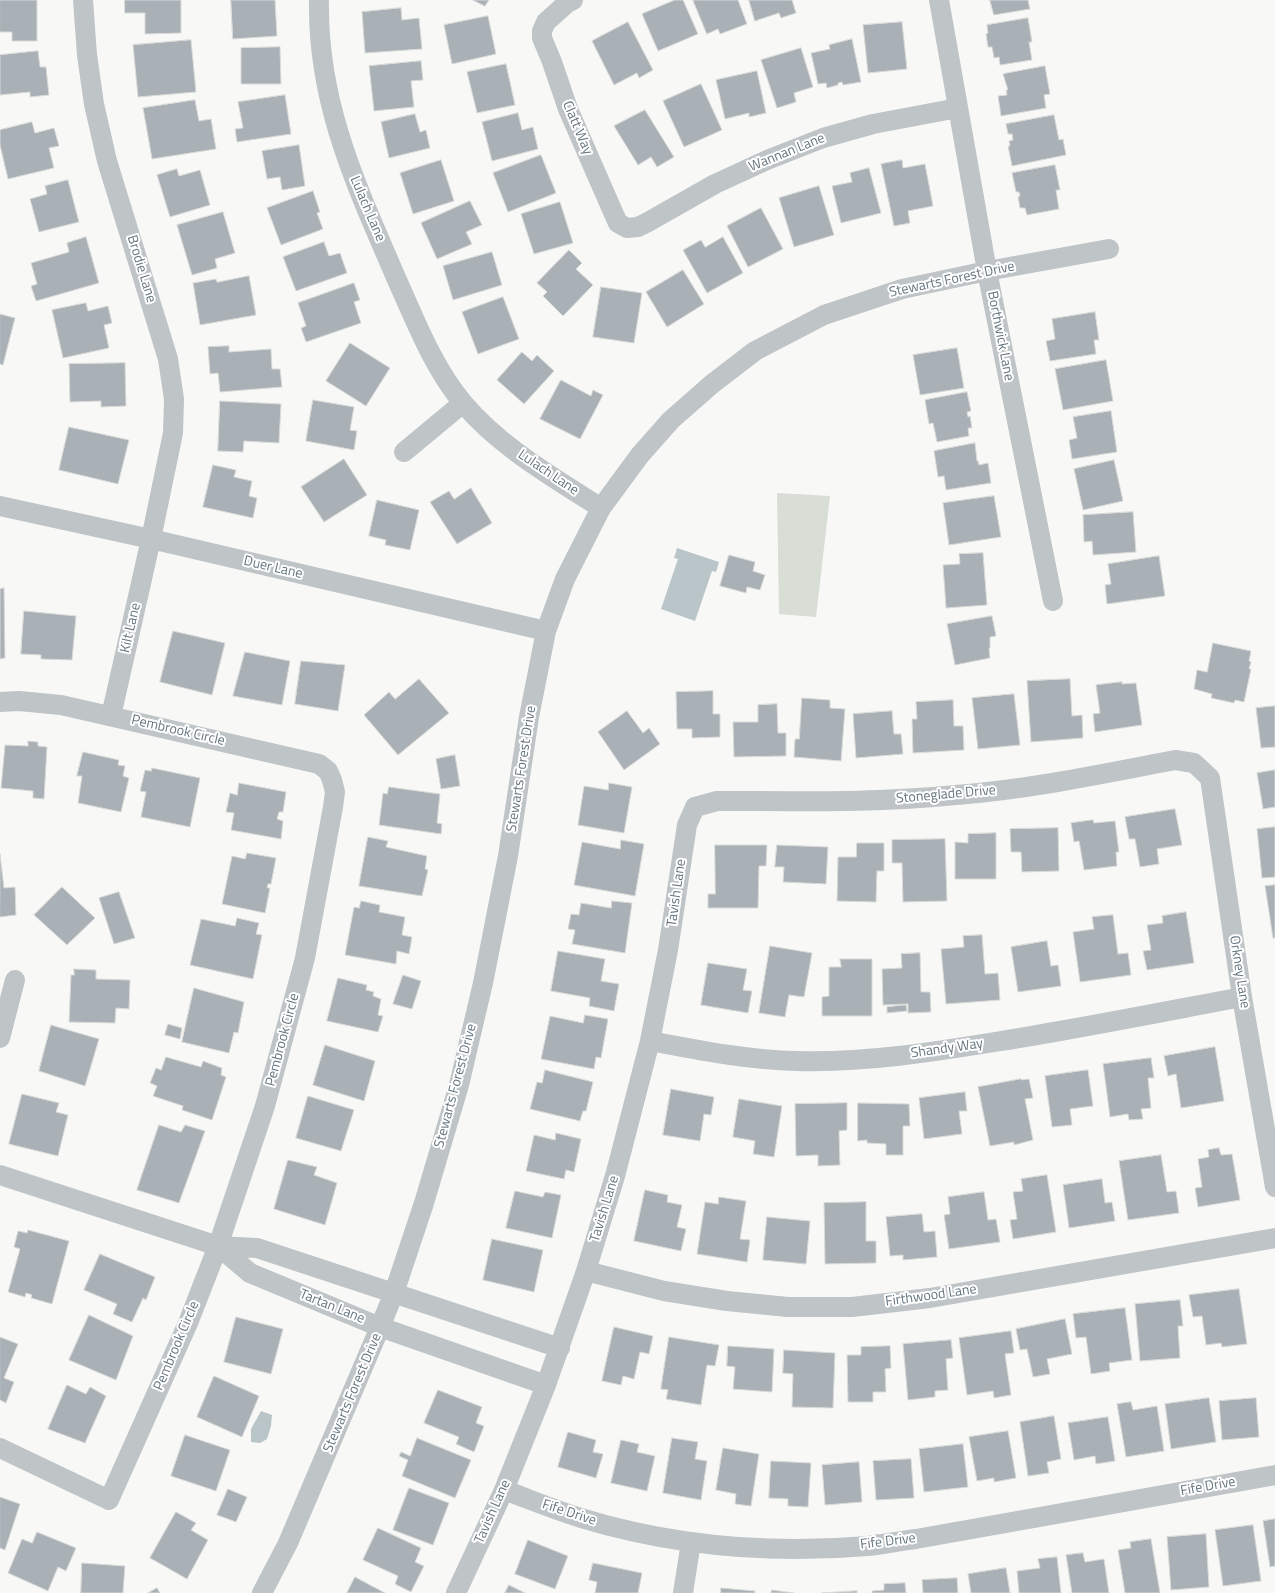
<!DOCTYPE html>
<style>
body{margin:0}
canvas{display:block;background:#f8f8f6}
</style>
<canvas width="1275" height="1593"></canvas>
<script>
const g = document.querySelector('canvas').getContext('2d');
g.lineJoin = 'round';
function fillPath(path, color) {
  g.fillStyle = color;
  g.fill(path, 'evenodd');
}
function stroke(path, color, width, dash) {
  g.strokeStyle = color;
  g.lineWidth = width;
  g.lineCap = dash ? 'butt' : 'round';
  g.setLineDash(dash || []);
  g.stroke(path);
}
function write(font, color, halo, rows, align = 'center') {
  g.font = font + ' "Titillium Web",sans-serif';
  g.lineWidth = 4;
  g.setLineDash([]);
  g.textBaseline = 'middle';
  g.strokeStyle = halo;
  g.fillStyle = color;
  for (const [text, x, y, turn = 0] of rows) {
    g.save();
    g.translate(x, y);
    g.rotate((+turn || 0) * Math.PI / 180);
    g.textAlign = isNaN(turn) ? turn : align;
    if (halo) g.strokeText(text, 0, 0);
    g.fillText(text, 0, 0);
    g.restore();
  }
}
fillPath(new Path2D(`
 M777,493l53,3 -14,121 -37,-3z`), '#d8ddd5');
fillPath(new Path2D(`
 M677,548l42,14 -3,10 -4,-1 -17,50 -34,-12 17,-50 -4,-1z
 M261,1411l11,4 -1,11 -4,13 -7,4 -9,-1v-13z`), '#b9c5c9');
const building = new Path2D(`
 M0,0h37v41h-25v-9h-12z
 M125,0h56v33l-36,1v-21h-20z
 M231,0h44l2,36 -44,3z
 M473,0h16l-4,6z
 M675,0h8l15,34 -40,17 -16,-37z
 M693,0h45l9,24 -27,10 -2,-5 -11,5z
 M749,0h43l4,13 -15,5 -2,-5 -24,8z
 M990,0h38l2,9 -36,6z
 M401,8l1,12 17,-2 3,31 -57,4 -3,-41z
 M488,16l8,38 -44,10 -8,-39z
 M1028,18l4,24h-3l3,18 -32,5 -1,-8 -5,1 -2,-11h-4l-2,-13 2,-1 -1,-8z
 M628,22l25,48 -14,8 -2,-5 -23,12 -22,-44z
 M902,22l5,47 -39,4 -5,-48z
 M852,39l9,43 -18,3 -1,-3 -4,1v2l-11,3 -1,-5 -8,1 -7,-31 19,-4 -1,-4z
 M191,40l5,52 -58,5 -5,-52z
 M280,47l1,37h-40v-36z
 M801,48l12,39 -19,6 2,9 -19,6 -16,-48z
 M38,51l2,16h6l3,28 -19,2v-5l-30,3v-40z
 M421,61l2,19 -12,1 3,26 -40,4 -5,-45z
 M506,64l9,41 -38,8 -10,-41z
 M1045,66l5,28 -6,1 2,13 -45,8 -3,-20 9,-1 -1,-5h2l-5,-16z
 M757,71l9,42 -17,4v-4l-24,6 -9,-39z
 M701,84l21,46 -38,17 -21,-46z
 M285,95l6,39 -54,8 -2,-13 8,-1 -5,-26z
 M195,100l4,21 12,-2 5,30 -64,10 -9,-51z
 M645,110l29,47 -17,10 -6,-10 -13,8 -24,-39z
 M518,113l4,17 11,-3 5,22 -46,12 -10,-39z
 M415,114l5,18 6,-2 4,18 -41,10 -8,-36z
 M1054,115l5,25 4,-1 3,16 -54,11 -4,-20h2l-1,-5 4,-1 -1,-6h-4l-2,-10z
 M32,122l3,11 19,-5 5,18 -10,2 5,20 -46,11 -8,-34v-15z
 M299,145l6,41 -23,4 -2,-13 -13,2 -5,-28z
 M541,155l15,38 -48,19 -15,-39z
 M441,160l13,41 -41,13 -13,-41z
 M902,160l1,8 22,-4 8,42 -25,5 2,12 -16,3 -13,-62z
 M1055,165l5,25h-4l3,19 -32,6 -2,-7h-5l-2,-11 2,-1 -1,-4h-3l-4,-19z
 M869,168l12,45 -40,10 -9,-37 20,-4 -2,-9z
 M177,169l2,7 21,-6 10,35 -40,12 -13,-42z
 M68,180l11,42 -40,10 -9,-33 17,-5 -2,-8z
 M819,186l15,49 -40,12 -15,-49z
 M313,191l7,21 -3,1 6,16 -42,16 -14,-37z
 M470,201l12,24 -16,7 6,12 -35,15 -16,-36z
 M560,202l13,41 -39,11 -13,-40z
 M761,208l22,41 -35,18 -21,-41z
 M223,212l12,41 -20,6 2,9 -25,7 -15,-50z
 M86,237l13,46 -63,18 -5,-15 6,-2 -6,-21 38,-11 -2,-9z
 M723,237l20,36 -36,20 -24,-43 18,-10 4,7z
 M324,242l5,14 11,-3 7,20 -51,18 -13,-34z
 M569,250l13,13 -6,6 17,16 -30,31 -20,-20 4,-4 -10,-9z
 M492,252l10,33 -49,15 -10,-34z
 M683,270l21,34 -37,23 -21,-35z
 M249,276l7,39 -56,10 -7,-42 23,-4 1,3z
 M354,283l6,17 -6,2 7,21 -55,19 -5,-14 5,-2 -8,-23z
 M601,287l41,6 -8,50 -41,-6z
 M503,297l16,42 -41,15 -16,-42z
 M86,303l2,8 20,-5 4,17 -8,2 5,23 -46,10 -11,-48z
 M1095,312l4,28h-5l2,14 -46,7 -4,-20 9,-2 -3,-20z
 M0,314l15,4 -12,47 -3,-1z
 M350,343l40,25 -24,38 -40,-25z
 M229,346v6l42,-3 1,20h8l2,18 -62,5 -2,-19 -8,1 -2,-27z
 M957,348l7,40 -44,7 -7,-40z
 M522,352l10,9 5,-6 17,16 -30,33 -27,-24z
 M1106,360l7,41 -50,9 -8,-41z
 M125,363l1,43 -25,1v-6l-31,1 -1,-38z
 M561,380l30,16 2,-6 10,5 -23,44 -40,-20z
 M967,392l4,19 -4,1 1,5 2,-1 2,12h-4l1,8 -32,6 -4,-19 -4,1 -4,-24z
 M313,400l41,7 -4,23 7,1 -3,19 -48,-9z
 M220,401l61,3 -2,39 -35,-2 -1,11 -25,-1z
 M1111,411l6,41 -45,7 -3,-19 8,-2 -4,-21z
 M69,427l60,13 -11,44 -59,-14z
 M975,443l2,18h1l1,4 9,-2 3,20 -45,7 -2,-14 -6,1 -4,-26z
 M344,459l23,36 -43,27 -23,-35z
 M1114,460l9,41 -40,9 -9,-41z
 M213,465l23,5 -2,7 18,4 -3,15 8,2 -4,20 -50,-11z
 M471,488l21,35 -35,21 -27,-42 19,-11 5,8z
 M994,496l7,41 -52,8 -6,-42z
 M377,500l42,10 -9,40 -25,-5 1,-5 -17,-4z
 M1133,512l3,40 -43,3 -1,-14 -8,1 -1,-27z
 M983,553l4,52 -41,3 -3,-43 17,-1 -1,-10z
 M729,555l26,7 -2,9 12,4 -5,15 -13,-3 -1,6 -26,-7z
 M1159,556l6,40 -58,8 -2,-19 6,-1 -3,-20z
 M4,588l1,70 -5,1v-70z
 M24,611l52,5 -4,44 -31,-1v-4l-20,-1z
 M992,616l4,20 -6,1v11l-1,1 1,9 -35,7 -8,-41z
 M173,631l52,12 -13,52 -52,-13z
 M1213,643l38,8 -2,10 2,1 -2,7h2l-7,33 -9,-2 -1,3 -23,-5 1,-4 -18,-5 3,-19 10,2z
 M245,652l45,9 -8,44 -49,-9z
 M301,661l44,4 -7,46 -43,-7z
 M419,679l30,34 -51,42 -34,-40 25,-23 6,7z
 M1070,679l2,37 10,-1 1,23 -52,4 -4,-61z
 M1122,682v2l14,-1 6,42 -47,7 -2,-18 7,-1 -4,-28z
 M713,691v23h7v23l-28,1v-9h-15l-1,-37z
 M1014,694l6,51 -42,4 -6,-51z
 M802,698l28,2v8l15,1 -4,52 -47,-4 1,-18h4z
 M953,700l1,26h9l1,24 -51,3 -1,-34h5l-1,-17z
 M777,704l1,29h8v23l-52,1 -1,-35h25v-17z
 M1275,706v41l-14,1 -5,-40z
 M627,711l16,22 6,-5 11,16 -36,26 -26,-38z
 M892,711l2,23h7l2,20 -47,4 -3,-44z
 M28,741l10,1v4l9,1 -3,52 -11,-1v-7l-32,-3 4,-43 23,1z
 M83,752l36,8 -1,5 7,1 -2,10 6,2 -8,34 -43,-9 4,-27h-5z
 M455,755l5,31 -19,3 -5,-30z
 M152,768l48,10 -10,49 -49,-10 5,-25 -6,-1 5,-21 6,1z
 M1275,770v37l-12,2 -6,-36z
 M239,783l47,9 -3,20h-4l-2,7 6,2 -2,18 -50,-9 3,-17 -8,-1 4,-19 7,2z
 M609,783l23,4 -8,46 -46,-8 6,-39 24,4z
 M389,787l51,7 -3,29 5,1 -1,10 -62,-9 4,-32 4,1z
 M1175,809l7,36 -25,4 2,15 -19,3 -5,-28h-6l-4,-22z
 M1093,820l1,3 21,-2 4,31h-3l1,14 -33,4 -5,-29 -5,1 -3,-19z
 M1275,827v50l-13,1 -5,-49z
 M1058,828l1,43 -37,1 -1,-20h-10l-1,-23z
 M996,833v46h-41v-37l13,1v-9z
 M368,837l20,4 -2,6 41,9 -2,13 3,1 -6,26 -63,-10z
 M945,839l2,62 -44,1 -1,-39h-10v-23z
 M621,840l23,4 -9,52 -61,-11 8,-43 38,7z
 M857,843h27v28h-7l-1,31 -39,-1 1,-44h18z
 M715,845h52l-1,21h-7l-1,42h-50v-14h7z
 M777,845l51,2 -2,37 -43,-2 1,-15h-9z
 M247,853l29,5 -5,26h-3l-1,4h3l-5,25 -43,-9 10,-48 13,3z
 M0,854l4,34 11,-1 1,28 -16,2z
 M1275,885v53h-2l-8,-52z
 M62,887l33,31 -28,27 -33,-30z
 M119,892l16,46 -21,6 -15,-46z
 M361,901l19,4 -1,7 26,5 -3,18 10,2 -3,17 -12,-3 -1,13 -51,-9 9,-48 5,1z
 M612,901l20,2 -7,50 -53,-9 3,-14 -7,-1 3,-15 8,1 2,-12 30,5z
 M1186,912l8,51 -47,7 -4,-19 8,-1 -4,-25 16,-2 -1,-7z
 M1113,915l5,39 10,-1 3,22 -51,7 -7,-50 21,-3 -2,-12z
 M237,918l22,5 -3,11 6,1 -9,44 -63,-14 11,-46 34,7z
 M982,935l3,39 13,-1 2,27 -54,4 -5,-55 23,-2 -1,-11z
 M1047,941l4,25 7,-1 3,21 -43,6 -7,-45z
 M770,946l42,7 -8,44 -15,-2 -4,22 -26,-4z
 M558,951l47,8 -4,22 18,3 -5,27 -25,-5 1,-8 -39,-7z
 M920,953l1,39h9l1,20 -23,1v-9l-25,1 -1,-36 20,-1 -1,-14z
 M840,959h32v57h-50v-19l7,-1v-29h12z
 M708,963l39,6 -4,21 9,1 -4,22 -47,-8z
 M74,969l22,1v9l34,1 -1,29 -13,-1 -1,15 -46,-1 2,-47h3z
 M403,975l18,6 -9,28 -19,-5z
 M338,978l29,7 -1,5 8,2 -1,4 8,3 -3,16 5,1 -5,16 -51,-11z
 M194,988l50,14 -6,31 -4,-1 -5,21 -47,-11z
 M906,1005l1,6 -20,2v-6z
 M585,1015l23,4 -7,39 -5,-1 -2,12 -53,-10 9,-43 33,7z
 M168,1024l14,4 -2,11 -15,-4z
 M51,1025l48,14 -14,47 -46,-15z
 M325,1045l50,16 -11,40 -51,-16z
 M1215,1047l9,54 -43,7 -5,-34 -8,2 -4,-20z
 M166,1057l35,10 2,-6 19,7 -1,7 5,2 -14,43 -30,-10 1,-4 -30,-10 4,-10 -7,-3 6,-15 5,2z
 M1151,1058l3,20h-6l3,30 -10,1 2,10 -14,1 -1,-6 -18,3 -7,-53z
 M545,1070l48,12 -7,29h-3l-3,10 -50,-12 7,-27 5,1z
 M1088,1070l5,36 -23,3 2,16 -20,2 -7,-51z
 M1021,1079l1,1 7,-1 4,19 -8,1 8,41 -19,5v-3l-24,4 -12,-59z
 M671,1089l43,8 -3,18 -7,-1 -4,27 -37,-6z
 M965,1092l2,19h-8l3,23 -38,5 -5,-41z
 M22,1094l37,9 -3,9 12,3 -10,41 -49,-12z
 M308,1096l46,14 -13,41 -45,-13z
 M739,1099l43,7 -8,51 -21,-3 2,-13 -22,-4z
 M847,1103v27l-8,1 1,34 -22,1v-11l-22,1 -1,-52z
 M858,1103l51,1 1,22h-7v29h-17v-11l-19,-1v-3l-9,1z
 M159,1125l22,7 4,-7 20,6 -26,72 -42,-13z
 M556,1133l25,6 -7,33 -8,-2 -2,9 -38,-8 8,-36 21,5z
 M1219,1148l2,7 11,-1 8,46 -42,7 -3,-19 7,-1 -4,-28 11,-2 -1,-7z
 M1161,1155l6,37 9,-1 3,22 -51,7 -9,-59z
 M288,1160l29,7 -3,8 23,8 -12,42 -51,-16z
 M1047,1175l9,57 -43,7 -3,-19 7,-1 -4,-27 10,-1 -2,-12z
 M1102,1179l3,24 7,-1 3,19 -46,7 -6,-43z
 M645,1190l23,5 -1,7 15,3 -5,22 9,2 -5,22 -47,-10z
 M515,1191l28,6 2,-5 16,3 -9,43 -46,-10z
 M984,1192l4,28 8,-1 4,23 -51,7 -5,-34 6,-1 -2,-17z
 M719,1197l27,4 -6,38 10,1 -3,22 -50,-8 8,-52 13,2z
 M866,1202v39h10v22l-51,1 -1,-61z
 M922,1214l2,18 11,-1 2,26 -34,3v-5l-13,1 -4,-39z
 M767,1217l43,4 -4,43 -43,-4z
 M28,1230l41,11 -17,63 -21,-6 1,-3 -6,-2 -1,4 -17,-5 12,-43 -6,-2 4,-16 9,2z
 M492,1239l51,11 -9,42 -51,-12z
 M100,1254l55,23 -9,23 -3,-2 -11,24 -19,-8 4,-10 -33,-14z
 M1239,1289l8,55 -25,3 -1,-4 -15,2 -4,-29 -9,1 -4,-22z
 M1180,1300l3,26h-5l2,32 -40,3 -5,-57z
 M1125,1308l7,52 -23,3 1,8 -19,3 -5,-37 -10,1 -3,-24z
 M89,1315l44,21 -17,44 -47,-20z
 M236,1317l47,12 -12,45 -47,-12z
 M1065,1319l7,35 -25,5 3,15 -17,3 -6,-28 -7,1 -4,-21z
 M614,1327l39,9 -4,18 -9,-2 -6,27 -11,-3 -2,9 -19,-4z
 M1011,1331l3,22 -9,1 6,41 -17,3 -1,-7 -26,4 -8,-57z
 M0,1337l18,7 -14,34 10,4 -8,21 -6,-3z
 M669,1337l50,8 -4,21 -8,-1 -6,40 -35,-6 2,-9 -7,-1z
 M951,1340l2,18 -7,1 2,31 -13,1v6l-27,3 -5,-56z
 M728,1346l46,3 -2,43 -39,-3 2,-22 -8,-1z
 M890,1346l1,22 -6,1 1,23h-13v10h-25l-1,-47h14v-8z
 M784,1350l51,3 -2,55 -41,-1 1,-33 -10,-1z
 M214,1376l45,20 -17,41 -45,-20z
 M67,1385l19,9 4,-7 16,9 -21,47 -37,-14z
 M438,1390l44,17 -6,16 8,3 -10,26 -18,-8 3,-7 -35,-14z
 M1209,1398l7,44 -45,7 -6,-45z
 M1256,1398l3,39 -37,3 -3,-39z
 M1131,1402l2,8 24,-4 7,45 -38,6 -9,-53z
 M1054,1416l7,43 -14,3 2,11 -21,3 -8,-54z
 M1108,1417l7,44 -19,3 -1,-8 -21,4 -6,-37z
 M1008,1431l8,47 -22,4v-4l-17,3 -8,-44z
 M568,1432l28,8 -3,12 10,2 -7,24 -38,-11z
 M185,1435l45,15 -14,41 -45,-15z
 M417,1438l54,22 -16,38 -53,-22 6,-16 -9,-4 2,-4 9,4z
 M672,1438l26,4 -3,17 12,2 -6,39 -38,-7z
 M621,1440l18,4 -2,8 18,4 -8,35 -36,-8z
 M963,1444l5,43 -44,5 -5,-43z
 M723,1448l36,6 -8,52 -16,-2 1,-10 -20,-4z
 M911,1459l3,39 -38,2 -3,-39z
 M771,1461l40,2 -3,44 -20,-1v-7l-19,-1z
 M859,1462l3,40 -37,3 -3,-40z
 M409,1488l40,15 -16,42 -40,-15z
 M228,1489l19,8 -11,25 -19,-7z
 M0,1497l20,7 -15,46 -5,-2z
 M176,1512l20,11 -5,7 17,10 -21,39 -37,-21z
 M1275,1519v47l-5,1 -7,-46z
 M1253,1525l8,56 -38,5 -8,-56z
 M378,1528l43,20 -6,14 9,4 -13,26 -16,-8 3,-8 -35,-16z
 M37,1532l39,16 -10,23 -8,-4 -10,24 -40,-18 14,-34 10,4z
 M1206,1534l3,53 -38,3 -4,-53z
 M1151,1539l9,54h-35l-7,-43 13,-2 -1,-6z
 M528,1540l40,16 -13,33 -40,-15z
 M1083,1553l2,9 19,-3 5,34h-37l-6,-38z
 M1057,1557l4,36h-42l-2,-22 23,-3 -2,-9z
 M82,1563l43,3 -2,27h-42z
 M593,1563l49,10 -4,20h-43l2,-11 -8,-2z
 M1006,1568l4,25h-39l-3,-19z
 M355,1577l30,16h-38z
 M957,1578l1,15h-35l-1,-13z
 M905,1583l1,10h-34v-2l12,-1v-6z
 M509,1585l16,8h-20z
 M157,1588l3,5h-12z
 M721,1588l34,3v2h-34z
 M772,1590l22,3h-23z
 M857,1591v2h-35z`);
fillPath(building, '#a9b1b6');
stroke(building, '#dadad8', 1);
stroke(new Path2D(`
 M83,0l4,55 7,49 13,57 61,198 6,40 -1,34 -22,106 -40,177
 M319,0c-2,104 38,187 78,280 19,42 36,87 66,123 38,45 90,74 138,105
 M573,0l-6,3 -21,19 -4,9v7l10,24 16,47 45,103 5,11 9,5 11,-1 10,-5 67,-38 52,-24 56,-22 50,-14 85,-16
 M939,0l48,271 66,330
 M404,452l59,-49
 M0,506l151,33 395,92
 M0,702l19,-1 42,4 258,59 9,7 4,9 3,12 -2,15 -28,151 -40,148 -47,140 -30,77 -79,177 -109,-52
 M0,1038l15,-58
 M650,1041c48,9 97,19 146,20 69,2 137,-9 205,-20 81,-13 161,-29 241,-44
 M0,1175l218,71 39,2 303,100
 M218,1246l32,27 130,54 166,58
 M586,1271l78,20 63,10 61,6h64l78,-9 345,-60
 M504,1490c25,9 51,20 77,28 92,28 191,36 287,28 16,-2 32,-5 48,-7l359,-64
 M262,1593l26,-50 92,-216 14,-34 30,-90 35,-118 24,-102 25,-127 21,-139 17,-86 19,-52 36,-71 39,-53 31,-35 41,-36 43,-33 69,-36 78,-26 85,-18 122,-22
 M456,1593l48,-103 42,-105 40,-114 29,-95 35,-135 18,-91 19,-125 8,-18 22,-6c80,0 160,2 239,-6 75,-6 146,-21 219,-35l19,3 16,15 32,219 33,190
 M683,1593l8,-51`), '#bfc4c7', 20);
write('14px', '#65757f', '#fff', [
 ["Clatt Way",577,128,67],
 ["Wannan Lane",787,153,-22],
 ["Lulach Lane",367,209,67],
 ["Brodie Lane",141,269,73],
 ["Stewarts Forest Drive",952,280,-12],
 ["Borthwick Lane",1000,336,79],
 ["Lulach Lane",548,473,34],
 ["Duer Lane",273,568,13],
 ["Kilt Lane",131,628,-77],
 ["Pembrook Circle",178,731,13],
 ["Stewarts Forest Drive",522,769,-81],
 ["Stoneglade Drive",946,795,-5],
 ["Tavish Lane",677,893,-82],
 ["Orkney Lane",1239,972,81],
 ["Pembrook Circle",283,1040,-75],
 ["Shandy Way",947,1049,-8],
 ["Stewarts Forest Drive",456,1086,-75],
 ["Tavish Lane",605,1209,-73],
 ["Firthwood Lane",931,1296,-8],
 ["Tartan Lane",332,1307,22],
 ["Pembrook Circle",177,1346,-67],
 ["Stewarts Forest Drive",353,1393,-67],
 ["Fife Drive",1208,1487,-10],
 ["Tavish Lane",493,1512,-66],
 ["Fife Drive",569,1513,18],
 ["Fife Drive",888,1542,-7]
]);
</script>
